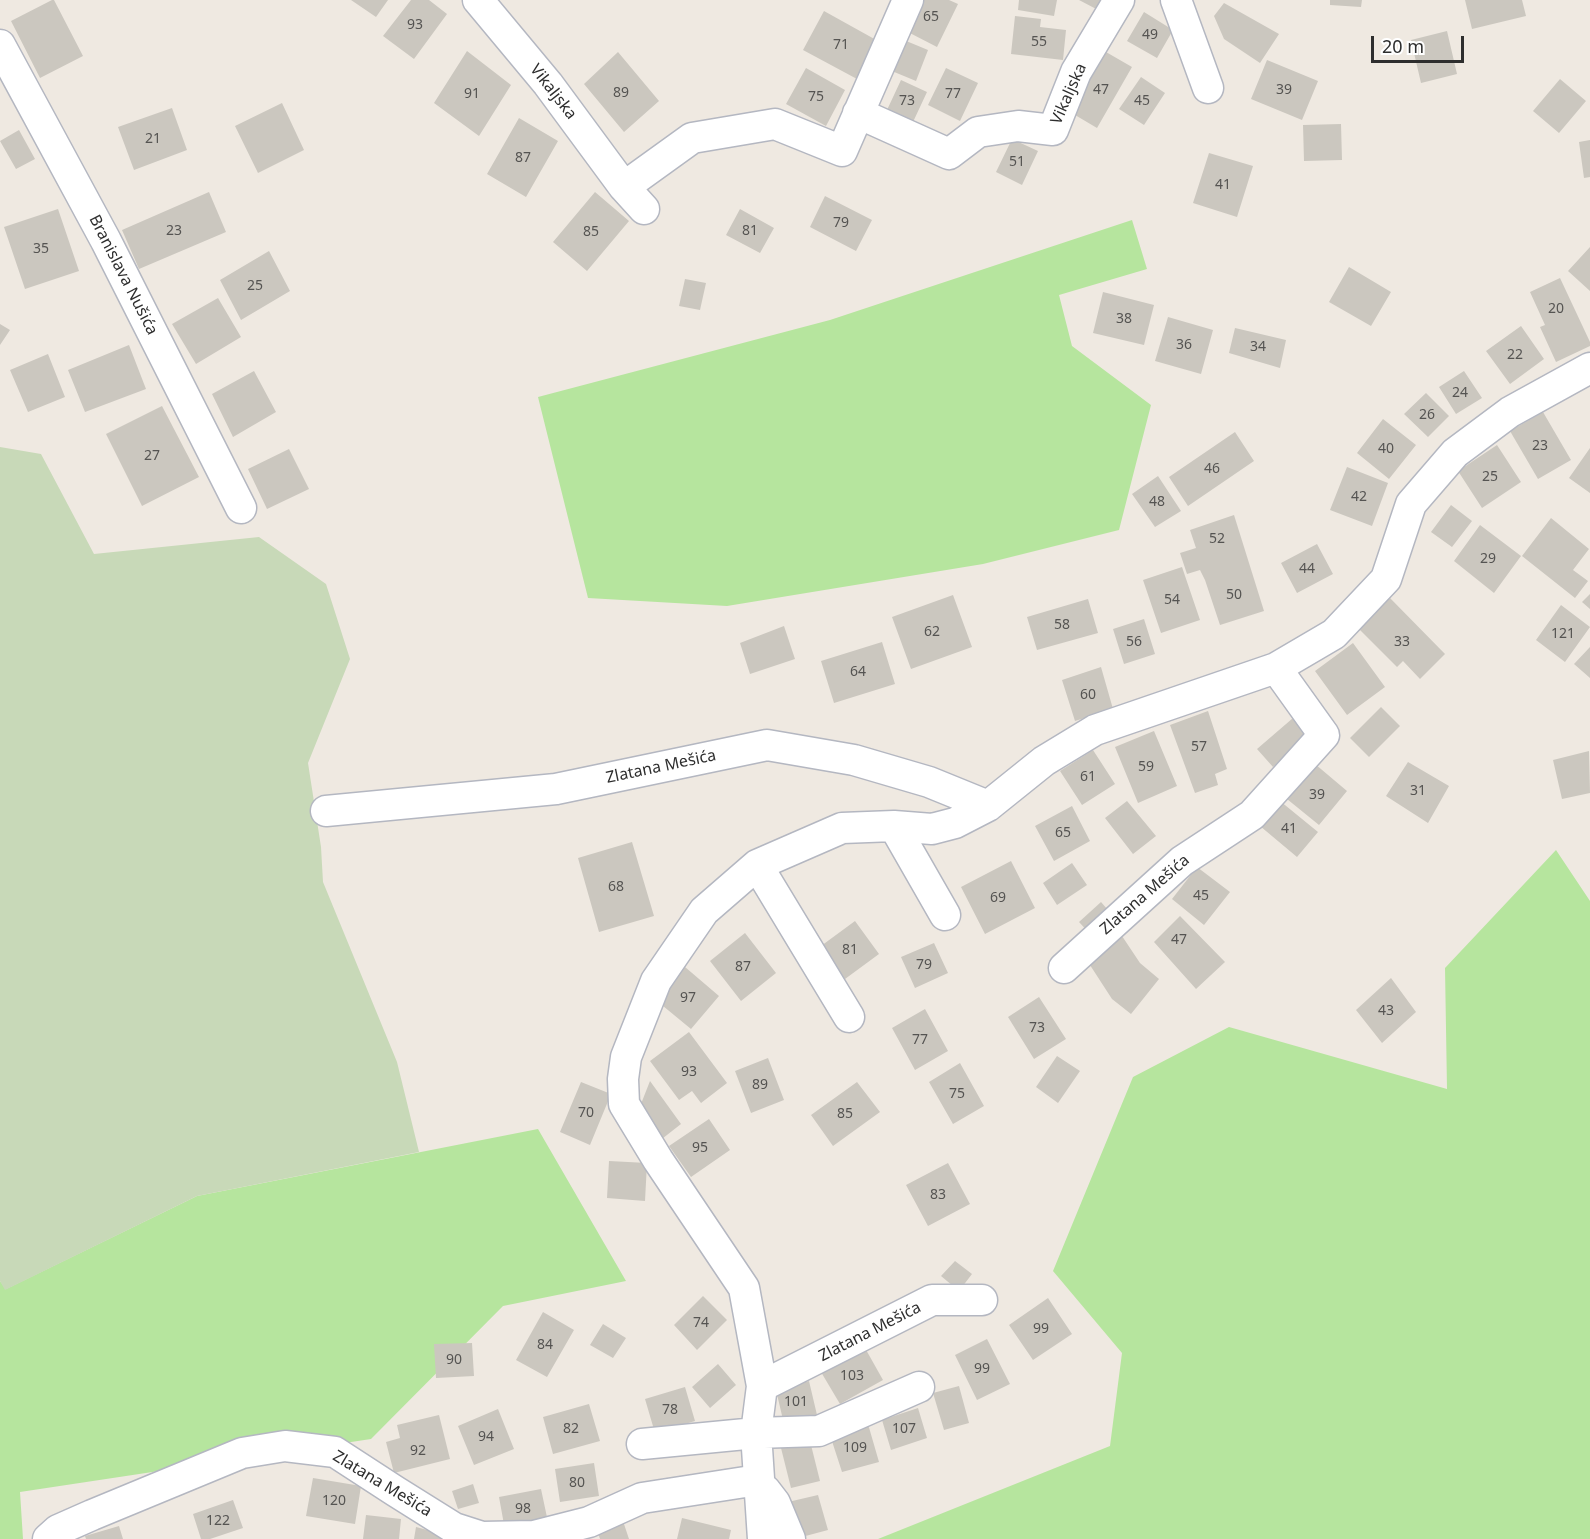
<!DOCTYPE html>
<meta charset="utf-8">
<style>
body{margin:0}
#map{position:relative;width:1590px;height:1539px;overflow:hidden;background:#efe9e1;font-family:"Noto Sans",sans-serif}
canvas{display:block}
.scale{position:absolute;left:1371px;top:36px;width:93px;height:27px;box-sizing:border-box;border:3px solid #2e2e2e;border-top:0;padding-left:8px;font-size:18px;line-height:21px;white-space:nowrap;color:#2e2e2e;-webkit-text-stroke:4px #fff;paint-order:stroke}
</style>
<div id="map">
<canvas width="1590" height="1539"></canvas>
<div class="scale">20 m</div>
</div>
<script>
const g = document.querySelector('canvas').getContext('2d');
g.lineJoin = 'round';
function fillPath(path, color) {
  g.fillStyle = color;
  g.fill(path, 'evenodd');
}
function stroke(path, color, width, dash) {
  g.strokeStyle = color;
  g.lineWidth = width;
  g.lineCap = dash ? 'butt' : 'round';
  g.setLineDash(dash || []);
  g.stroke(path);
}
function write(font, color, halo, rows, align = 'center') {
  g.font = font + ' "Noto Sans",sans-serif';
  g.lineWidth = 6;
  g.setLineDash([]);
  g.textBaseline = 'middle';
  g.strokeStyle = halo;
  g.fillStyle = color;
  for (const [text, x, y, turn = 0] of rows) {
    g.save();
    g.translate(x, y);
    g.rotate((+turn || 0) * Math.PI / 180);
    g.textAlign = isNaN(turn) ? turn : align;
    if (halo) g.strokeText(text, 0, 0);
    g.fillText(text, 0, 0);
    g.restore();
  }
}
fillPath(new Path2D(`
 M1132,220l15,49 -88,26 13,51 79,59 -32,125 -136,34 -256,42 -139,-8 -50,-201 292,-77z
 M1556,850l34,51v638h-712l232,-93 12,-93 -69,-82 80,-194 96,-50 218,62 -2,-121z
 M538,1129l88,152 -123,25 -132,133 -351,53 3,47h-23v-258l6,8 191,-93z`), '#b6e59e');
fillPath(new Path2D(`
 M0,447l41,7 53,100 165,-17 67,47 24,75 -42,104 13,84 2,35 74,180 22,90 -222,44 -192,94 -5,-9z`), '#c8d9b8');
fillPath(new Path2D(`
 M52,0h2l29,56 -43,22 -29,-57z
 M351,0h37l-12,17z
 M411,0h18l18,14 -33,45 -31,-23z
 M919,0h30l9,4 -21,43 -33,-17z
 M1019,0h38l-3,16 -36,-6z
 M1079,0h27l-6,11z
 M1330,0h32l-1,7 -31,-2z
 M1465,0h57l4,16 -54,13z
 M1224,3l55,31 -19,29 -36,-24 -10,-23z
 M824,11l54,30 -21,38 -54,-29z
 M1144,12l29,18 -16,28 -30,-17z
 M1015,16l26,3 -1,8 26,3 -3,30 -52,-6z
 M1447,31l10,43 -36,9 -10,-43z
 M899,38l29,12 -12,31 -29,-12z
 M467,51l44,34 -32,51 -45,-33z
 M618,52l41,49 -35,31 -40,-48z
 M1106,52l26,15 -35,61 -27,-16z
 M1267,60l51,21 -16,39 -51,-21z
 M806,68l39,22 -19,36 -40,-22z
 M946,68l32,15 -18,38 -32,-16z
 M1141,77l24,16 -21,32 -25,-16z
 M1560,79l26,22 -27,32 -26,-22z
 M901,80l26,12 -14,30 -26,-12z
 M282,103l22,47 -46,23 -23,-47z
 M172,108l15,42 -53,20 -16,-43z
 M519,118l39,23 -32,56 -39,-23z
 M1341,124l1,36 -38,1 -1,-36z
 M19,130l16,29 -19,10 -16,-28z
 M1012,139l26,12 -16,34 -26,-13z
 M1590,140v37l-6,1 -5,-36z
 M1209,153l44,13 -16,51 -44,-14z
 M209,192l17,40 -87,37 -17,-39z
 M595,192l34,29 -42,50 -34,-29z
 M825,196l47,24 -16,31 -46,-24z
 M58,209l21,62 -54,18 -21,-62z
 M740,209l34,19 -14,25 -34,-18z
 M1590,247v44l-22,-20z
 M269,251l21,40 -49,29 -21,-40z
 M1349,267l42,25 -20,34 -42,-24z
 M1560,278l30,64v4l-34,16 -16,-35 5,-2 -15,-33z
 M685,279l21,4 -6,27 -21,-4z
 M1103,292l51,13 -10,40 -51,-12z
 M218,298l23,39 -45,27 -24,-40z
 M1168,317l45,13 -12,44 -46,-13z
 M0,324l10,6 -10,15z
 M1521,326l23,33 -34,25 -24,-33z
 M1235,328l51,12 -6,28 -51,-15z
 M129,345l17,44 -61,23 -17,-42z
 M48,354l17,43 -37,15 -18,-42z
 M254,371l22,41 -43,25 -21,-43z
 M1464,371l18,27 -26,16 -17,-27z
 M1426,393l23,23 -21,21 -24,-23z
 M162,406l37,71 -57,29 -36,-72z
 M1543,412l28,48 -33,19 -28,-48z
 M1383,419l33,26 -27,34 -32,-26z
 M1235,432l19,29 -66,45 -19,-29z
 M1497,445l24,37 -39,26 -24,-37z
 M1590,448v45l-21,-15z
 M289,449l20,40 -42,20 -19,-40z
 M1347,467l41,16 -16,43 -42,-16z
 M1158,476l23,35 -26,16 -23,-33z
 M1451,505l21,16 -20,26 -21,-15z
 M1234,515l30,96 -44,14 -15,-45 -5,-10 -13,4 -7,-21 16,-5 -6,-18z
 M1551,518l38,31 -16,21 15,11 -13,17 -53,-42z
 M1480,525l41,31 -27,37 -40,-32z
 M1317,544l16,30 -36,19 -16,-30z
 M1182,567l18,53 -39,13 -18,-53z
 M1590,594v15l-8,-7z
 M953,595l19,52 -61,22 -19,-52z
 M1390,598l55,56 -25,25 -17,-18 -6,6 -38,-38z
 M1088,599l10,34 -61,17 -10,-33z
 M1561,605l29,22 -25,35 -29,-22z
 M1144,619l11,35 -31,10 -11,-35z
 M784,626l11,33 -45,15 -10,-31z
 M882,642l13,42 -61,19 -13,-42z
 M1353,643l32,44 -38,28 -32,-44z
 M1590,647v31l-16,-14z
 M1101,667l12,42 -38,12 -13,-41z
 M1381,707l19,19 -31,31 -19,-19z
 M1208,711l19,58 -12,5 3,11 -23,8 -25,-68z
 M1293,718l15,18 -35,31 -16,-18z
 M1154,731l23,55 -39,17 -23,-56z
 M1093,750l22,34 -33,21 -22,-34z
 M1589,751l1,42 -28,6 -9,-39z
 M1408,762l41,24 -21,37 -42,-27z
 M1315,764l32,27 -28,34 -32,-26z
 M1127,801l29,35 -23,18 -28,-36z
 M1280,801l38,31 -21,25 -37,-31z
 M1072,806l18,35 -36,20 -19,-35z
 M632,842l22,74 -55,16 -21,-74z
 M1011,861l24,47 -50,26 -24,-47z
 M1072,863l15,22 -30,20 -14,-22z
 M1197,867l33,25 -26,33 -32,-26z
 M1101,902l13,15 -22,19 -13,-14z
 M1180,916l45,46 -29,27 -42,-47z
 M855,921l24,33 -34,25 -24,-33z
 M745,933l31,40 -35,28 -31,-40z
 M1122,936l18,27 19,16 -28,35 -19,-15 -24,-37z
 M934,943l14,30 -33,15 -14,-31z
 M685,967l34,29 -28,33 -34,-28z
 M1391,978l25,34 -34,31 -26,-33z
 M1039,997l27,42 -32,20 -26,-42z
 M925,1009l23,42 -33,19 -23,-42z
 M689,1032l38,51 -26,20 -9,-12 -13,9 -29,-39z
 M1057,1056l23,15 -22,32 -22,-16z
 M768,1058l16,42 -33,13 -16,-42z
 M960,1063l24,43 -31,18 -24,-42z
 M650,1081l31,43 -23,18 -19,-33z
 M581,1082l30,12 -21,51 -30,-13z
 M857,1082l23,30 -47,34 -22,-31z
 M709,1119l21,31 -39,27 -22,-31z
 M609,1161l38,2 -2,38 -38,-3z
 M948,1163l22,41 -42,22 -22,-41z
 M955,1261l17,13 -13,17 -18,-15z
 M703,1296l24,24 -30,30 -23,-25z
 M1048,1298l24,36 -39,26 -24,-35z
 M543,1312l31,18 -27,47 -31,-17z
 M603,1324l23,14 -13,20 -23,-13z
 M987,1339l23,45 -33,16 -22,-45z
 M472,1343l2,33 -38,2 -2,-34z
 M865,1348l18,32 -43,24 -19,-32z
 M718,1364l18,21 -26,23 -18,-21z
 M809,1381l8,34 -33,9 -8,-34z
 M959,1386l10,37 -25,7 -11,-37z
 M685,1387l10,34 -40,12 -10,-34z
 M589,1404l11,37 -47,13 -10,-37z
 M918,1408l9,30 -36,12 -9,-30z
 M498,1409l16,40 -40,16 -16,-39z
 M439,1415l11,44 -56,14 -8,-31 14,-4 -3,-13z
 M868,1424l11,38 -37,10 -12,-37z
 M810,1441l10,40 -29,7 -10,-40z
 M594,1463l5,33 -39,6 -5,-33z
 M313,1478l48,8 -6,38 -49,-8z
 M473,1484l6,19 -21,6 -6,-18z
 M541,1489l7,33 -43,8 -6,-33z
 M818,1495l10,35 -30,8 -10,-36z
 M233,1500l10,28 -33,11h-9l-8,-25z
 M366,1515l35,4 -2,20h-36z
 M682,1518l49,12 -2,9h-52z
 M623,1521l6,18h-29l-3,-9z
 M119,1526l4,13h-37l-1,-3z
 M416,1527l34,9v3h-36z`), '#cbc7bf');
const street = new Path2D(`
 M478,0l70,84 76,103 20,22
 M1176,0l32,88
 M0,45l106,196 135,267
 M858,113l91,41 29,-22 40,-6 35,4 23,-58 43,-72
 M624,187l68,-49 83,-14 67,27 66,-151
 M326,811l230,-22 211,-44 87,15 75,22 59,24
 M894,826l51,89
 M757,865l92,152
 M1064,968l118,-107 70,-46 72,-80 -48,-67
 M762,1386l170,-86h50
 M642,1444l114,-11 63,-2 100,-44
 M765,1490l10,13 15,36
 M48,1539l10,-9 34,-15 150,-62 43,-7 50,6 60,39 59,37 28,9 52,-1 55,-14 53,-24 116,-18
 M763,1539l-7,-106 6,-47 -18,-98 -86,-128 -34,-56 -1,-25 3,-22 30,-76 48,-70 53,-46 85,-37 52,-2 38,3 23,-6 33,-17 56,-45 51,-31 181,-62 58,-34 52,-55 25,-75 44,-51 55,-41 80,-44`);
stroke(street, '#b4b7c1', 33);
stroke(street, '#fff', 30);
write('14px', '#555452', null, [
 ["65",931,17],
 ["93",415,25],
 ["49",1150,35],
 ["55",1039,42],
 ["71",841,45],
 ["47",1101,90],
 ["39",1284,90],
 ["89",621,93],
 ["91",472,94],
 ["77",953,94],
 ["75",816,97],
 ["73",907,101],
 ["45",1142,101],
 ["21",153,139],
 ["87",523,158],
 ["51",1017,162],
 ["41",1223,185],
 ["79",841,223],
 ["23",174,231],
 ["81",750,231],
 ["85",591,232],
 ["35",41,249],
 ["25",255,286],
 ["20",1556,309],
 ["38",1124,319],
 ["36",1184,345],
 ["34",1258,347],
 ["22",1515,355],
 ["24",1460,393],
 ["26",1427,415],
 ["23",1540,446],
 ["40",1386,449],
 ["27",152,456],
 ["46",1212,469],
 ["25",1490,477],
 ["42",1359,497],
 ["48",1157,502],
 ["52",1217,539],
 ["29",1488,559],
 ["44",1307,569],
 ["50",1234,595],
 ["54",1172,600],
 ["58",1062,625],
 ["62",932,632],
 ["121",1563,634],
 ["56",1134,642],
 ["33",1402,642],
 ["64",858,672],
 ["60",1088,695],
 ["57",1199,747],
 ["59",1146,767],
 ["61",1088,777],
 ["31",1418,791],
 ["39",1317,795],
 ["41",1289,829],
 ["65",1063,833],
 ["68",616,887],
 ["45",1201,896],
 ["69",998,898],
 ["47",1179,940],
 ["81",850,950],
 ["79",924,965],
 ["87",743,967],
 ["97",688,998],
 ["43",1386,1011],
 ["73",1037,1028],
 ["77",920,1040],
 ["93",689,1072],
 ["89",760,1085],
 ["75",957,1094],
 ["70",586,1113],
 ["85",845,1114],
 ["95",700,1148],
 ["83",938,1195],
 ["74",701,1323],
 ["99",1041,1329],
 ["84",545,1345],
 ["90",454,1360],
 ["99",982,1369],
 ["103",852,1376],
 ["101",796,1402],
 ["78",670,1410],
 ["82",571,1429],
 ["107",904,1429],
 ["94",486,1437],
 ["109",855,1448],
 ["92",418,1451],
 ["80",577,1483],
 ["120",334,1501],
 ["98",523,1509],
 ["122",218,1521]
]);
write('16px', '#2e2e2e', '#fff', [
 ["Vikaljska",553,92,52],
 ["Vikaljska",1069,94,-66],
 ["Branislava Nušića",123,275,63],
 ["Zlatana Mešića",661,767,-12],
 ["Zlatana Mešića",1145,895,-41],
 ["Zlatana Mešića",870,1332,-27],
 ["Zlatana Mešića",382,1484,31]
]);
</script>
